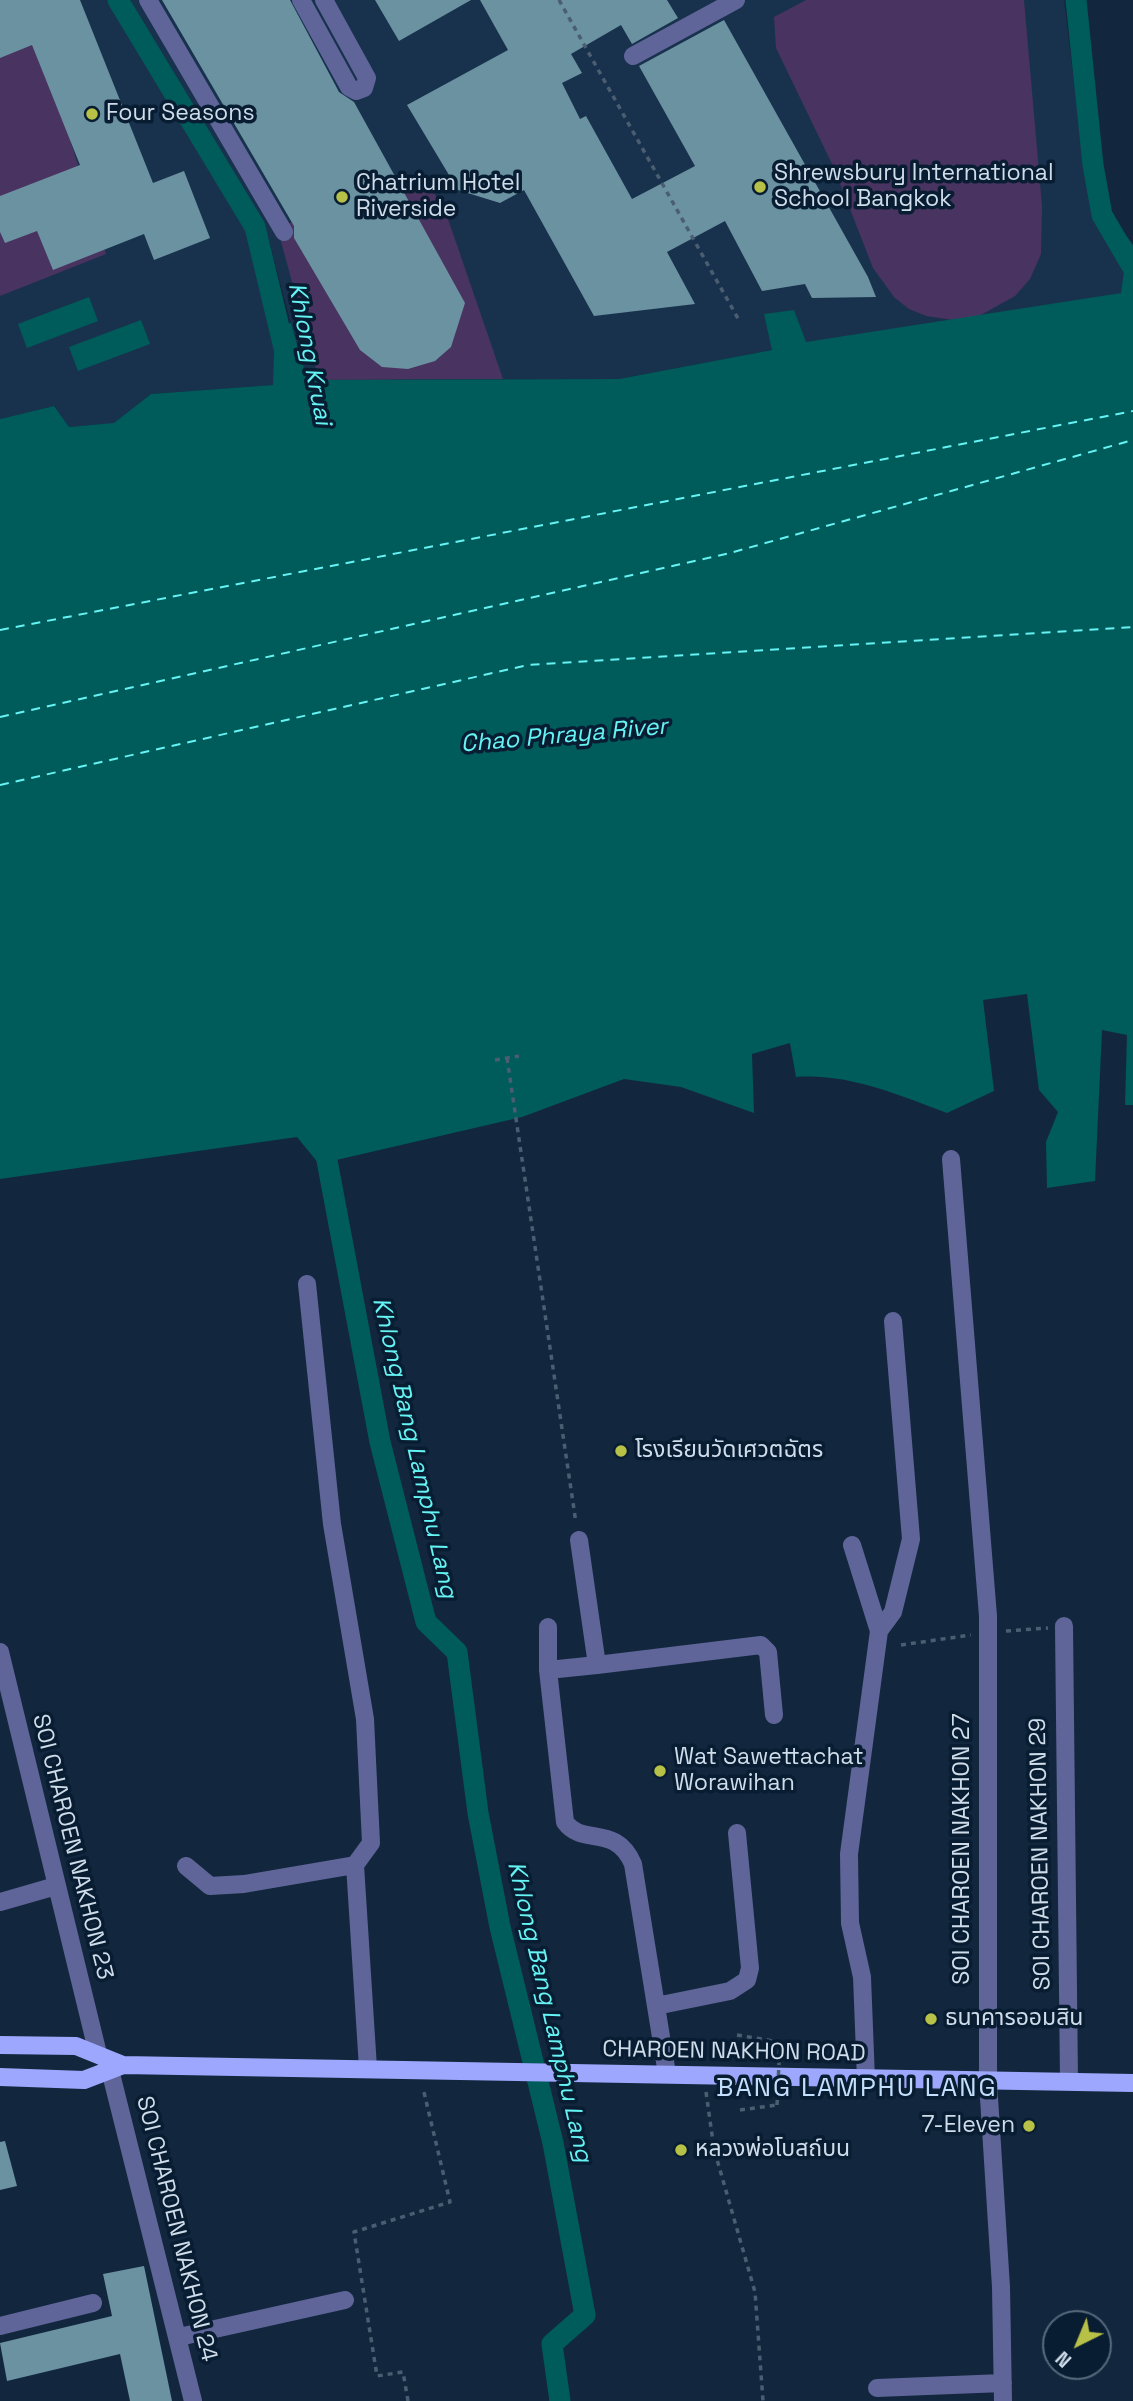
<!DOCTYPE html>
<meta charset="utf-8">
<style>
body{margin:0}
#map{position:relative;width:1133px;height:2401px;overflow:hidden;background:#12273d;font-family:"Space Grotesk",sans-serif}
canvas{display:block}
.north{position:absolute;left:1042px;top:2310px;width:70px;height:70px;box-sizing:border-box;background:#081d32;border:2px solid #58697c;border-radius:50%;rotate:223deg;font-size:19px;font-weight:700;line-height:28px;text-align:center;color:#cfdcea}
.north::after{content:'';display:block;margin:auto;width:24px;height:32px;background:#b8c147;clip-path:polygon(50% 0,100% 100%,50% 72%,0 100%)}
</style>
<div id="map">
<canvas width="1133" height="2401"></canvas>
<div class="north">N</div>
</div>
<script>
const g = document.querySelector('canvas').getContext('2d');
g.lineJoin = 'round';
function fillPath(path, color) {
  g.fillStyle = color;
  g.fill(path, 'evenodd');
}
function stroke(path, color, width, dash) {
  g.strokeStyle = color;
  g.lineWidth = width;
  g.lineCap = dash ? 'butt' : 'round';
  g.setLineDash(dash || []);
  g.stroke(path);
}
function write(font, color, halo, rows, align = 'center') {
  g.font = font + ' "Space Grotesk","Noto Sans Thai",sans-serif';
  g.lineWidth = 7;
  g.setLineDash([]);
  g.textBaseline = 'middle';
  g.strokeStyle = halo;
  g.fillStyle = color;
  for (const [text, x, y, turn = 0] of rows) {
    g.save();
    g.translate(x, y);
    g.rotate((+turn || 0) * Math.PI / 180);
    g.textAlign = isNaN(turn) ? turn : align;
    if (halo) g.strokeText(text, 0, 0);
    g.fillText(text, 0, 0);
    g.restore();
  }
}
fillPath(new Path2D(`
 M0,0h114l138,228 23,98 -1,59 -123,9 -37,30 -45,3 -15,-21 -54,13z
 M130,0h934l19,158 13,60 28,53 -2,22 -350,57 -153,29 -313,1 -41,-155z`), '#18324d');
fillPath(new Path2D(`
 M0,0l29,9 77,245 -106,42z
 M806,0h218l18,206 -1,48 -11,25 -15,17 -36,20 -26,4 -27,-4 -17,-7 -15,-12 -21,-29 -39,-100 -58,-120 -2,-31z
 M426,178l21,38 56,163 -184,1 -42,-153z`), '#493360');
fillPath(new Path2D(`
 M1109,213l24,32v860h-8l2,-70 -25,-5 -7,151 -48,7 -1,-46 12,-30 -19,-22 -12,-96 -44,6 11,91 -47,22c-48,-18 -99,-40 -151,-36l-6,-34 -38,11 2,59 -73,-26 -57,-8 -102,38 -203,47 -22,-27 -297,42v-760l54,-13 15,21 45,-4 37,-29 122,-9 2,-59 16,-3 16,57 312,-1 153,-29 -8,-36 30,-4 12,32 315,-49 3,-22 -28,-53z
 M89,297l9,24 -71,27 -9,-24z
 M141,320l9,24 -72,27 -9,-24z`), '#005b5b');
stroke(new Path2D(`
 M118,0l137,227 30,125
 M1076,0l17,165 9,50 31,53
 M322,1134l58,308 46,180 31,30 21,161 22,114 53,216 32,172 -33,29 8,57`), '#005b5b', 21);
stroke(new Path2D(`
 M0,630l1133,-219
 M0,717l730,-164 403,-113
 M0,785l528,-120 605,-38`), '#65f3f4', 2, [9, 7]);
fillPath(new Path2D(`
 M0,0h80l73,183 31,-12 26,67 -56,22 -10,-26 -91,36 -16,-39 -32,12 -5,-11v-36l80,-31 -48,-120 -32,13z
 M162,0h128l49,92 15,10 111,201 -14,44 -16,14 -27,8 -26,-2 -22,-17 -66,-112v-12z
 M375,0h96l-72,41z
 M480,0h187l11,18 -46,26 -11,-19 -50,29 11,19 -20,10 18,36 6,-3 46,83 63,-33 -56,-100 85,-46 144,257 8,20 -64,1 -7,-14 -43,7 -37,-70 -58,31 28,52 -101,12 -70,-126 -24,13 -42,-13 -51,-85 101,-55z
 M5,2141l12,45 -17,4v-48z
 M144,2266l28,135h-42l-10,-47 -113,27 -7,-38 112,-27 -9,-42z`), '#6a92a1');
stroke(new Path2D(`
 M559,0l181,322
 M507,1058l69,465
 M495,1060l24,-4
 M1006,1631l42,-3
 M901,1645l70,-10
 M737,2035l43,7
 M706,2092l8,57 41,143 8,109
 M740,2110l37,-5
 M408,2401l-5,-29 -26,4 -23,-144 96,-30 -27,-114`), '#4b5e71', 3.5, [5, 5]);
stroke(new Path2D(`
 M148,0l136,232
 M301,0l48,87 7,4 8,-3 3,-10 -43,-78
 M633,56l103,-56
 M951,1159l37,457v466l13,205 2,114
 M307,1284l25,240 33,195 6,124 -16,22
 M852,1545l27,86 -30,223 1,69 12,54 4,102
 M1064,1626l5,455
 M548,1627v43l17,152c18,25 50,1 68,42l34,210
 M879,1631l14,-19 18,-73 -18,-218
 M0,1652l98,402
 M597,1665l164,-20 7,7 6,63
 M548,1670l49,-5 -18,-125
 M186,1866l24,20 34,-2 111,-19 13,203
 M0,1902l56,-16
 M656,2006l74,-15 17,-11 3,-12 -13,-135
 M110,2070l83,331
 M0,2326l93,-23
 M179,2337l166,-37
 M877,2388l126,-5`), '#5f6599', 18);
stroke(new Path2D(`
 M0,2045l76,1 47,19
 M0,2077l84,3 39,-15 1010,18`), '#9da7fd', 18);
stroke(new Path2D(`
 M777,2105l3,-63`), '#4b5e71', 3.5, [5, 5]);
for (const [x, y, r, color] of [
 [92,114,7,"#b8c147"],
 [760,187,7,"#b8c147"],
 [342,197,7,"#b8c147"],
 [621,1451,7,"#b8c147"],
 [660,1771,7,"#b8c147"],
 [931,2019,7,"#b8c147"],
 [1029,2126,7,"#b8c147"],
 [681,2150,7,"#b8c147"]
]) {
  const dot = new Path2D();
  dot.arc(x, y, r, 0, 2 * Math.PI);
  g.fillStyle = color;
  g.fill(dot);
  stroke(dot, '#081d32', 2.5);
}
write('23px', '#cfdcea', '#081d32', [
 ["Four Seasons",106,114],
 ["Shrewsbury International",774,174],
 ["School Bangkok",774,200],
 ["Chatrium Hotel",356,184],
 ["Riverside",356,210],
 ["โรงเรียนวัดเศวตฉัตร",635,1451],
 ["Wat Sawettachat",674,1758],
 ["Worawihan",674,1784],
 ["ธนาคารออมสิน",945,2019],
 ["7-Eleven",1015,2126,"right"],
 ["หลวงพ่อโบสถ์บน",695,2150]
], 'left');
write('23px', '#cfdcea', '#081d32', [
 ["SOI CHAROEN NAKHON 23",72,1847,76],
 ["SOI CHAROEN NAKHON 27",963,1849,-90],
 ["SOI CHAROEN NAKHON 29",1041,1854,-91],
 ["CHAROEN NAKHON ROAD",734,2052,1],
 ["SOI CHAROEN NAKHON 24",176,2229,76]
]);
write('italic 24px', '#65f3f4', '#081d32', [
 ["Khlong Kruai",309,354,79],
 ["Chao Phraya River",564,736,-5],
 ["Khlong Bang Lamphu Lang",414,1448,77],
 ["Khlong Bang Lamphu Lang",549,2012,77]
]);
g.letterSpacing = '2px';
write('26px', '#c4dffc', '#081d32', [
 ["BANG LAMPHU LANG",857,2089]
]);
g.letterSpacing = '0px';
</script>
